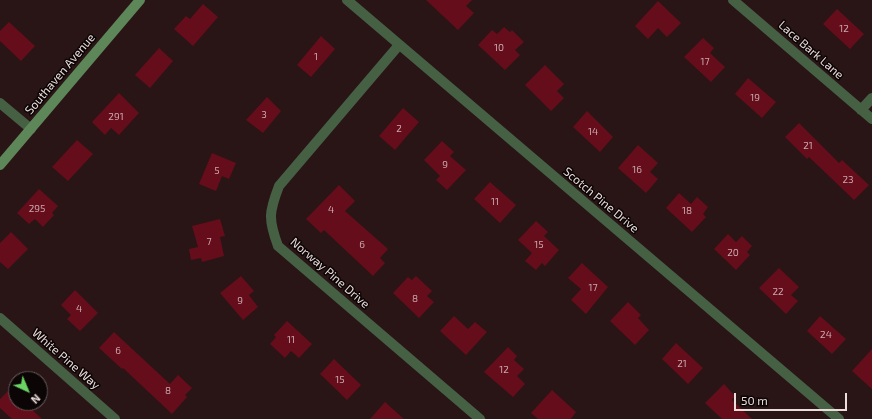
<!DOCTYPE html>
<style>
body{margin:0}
#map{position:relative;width:872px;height:419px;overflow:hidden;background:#291516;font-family:"Exo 2",sans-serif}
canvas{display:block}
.north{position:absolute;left:8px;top:371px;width:40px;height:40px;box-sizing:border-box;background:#0c0505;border:1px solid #655b5b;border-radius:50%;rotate:136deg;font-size:11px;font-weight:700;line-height:16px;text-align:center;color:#ebdddc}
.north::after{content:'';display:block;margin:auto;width:14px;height:18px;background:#6bd363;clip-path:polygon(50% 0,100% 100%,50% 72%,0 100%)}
.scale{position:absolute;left:734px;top:393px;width:113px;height:18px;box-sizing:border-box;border:2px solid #ebdddc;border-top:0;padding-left:5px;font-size:12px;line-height:14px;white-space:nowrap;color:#ebdddc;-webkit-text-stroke:3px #0c0505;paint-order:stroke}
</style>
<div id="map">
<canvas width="872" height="419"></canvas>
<div class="north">N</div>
<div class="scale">50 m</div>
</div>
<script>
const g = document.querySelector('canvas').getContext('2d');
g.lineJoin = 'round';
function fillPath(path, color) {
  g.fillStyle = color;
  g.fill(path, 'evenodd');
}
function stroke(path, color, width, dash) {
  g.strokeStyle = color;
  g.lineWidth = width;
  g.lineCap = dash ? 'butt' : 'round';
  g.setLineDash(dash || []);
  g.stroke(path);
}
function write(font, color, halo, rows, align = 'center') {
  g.font = font + ' "Exo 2",sans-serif';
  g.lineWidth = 3;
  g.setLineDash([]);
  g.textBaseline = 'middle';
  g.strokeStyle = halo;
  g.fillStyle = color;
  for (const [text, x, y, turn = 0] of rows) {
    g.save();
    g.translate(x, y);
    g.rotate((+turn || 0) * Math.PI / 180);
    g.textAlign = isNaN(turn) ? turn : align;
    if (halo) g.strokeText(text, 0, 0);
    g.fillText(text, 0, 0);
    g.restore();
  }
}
fillPath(new Path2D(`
 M426,0h46l-6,6 8,7 -16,17z
 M658,1l23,22 -14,14 -9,-9 -10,11 -13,-13z
 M203,4l15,13 -25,29 -19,-17 12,-13 4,3z
 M837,9l27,25 -14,15 -27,-25z
 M9,22l26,24 -14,15 -21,-20v-10z
 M504,27l6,5 2,-2 12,12 -9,8 5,5 -15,15 -27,-25 14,-15 5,4z
 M321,36l14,13 -24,28 -14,-12z
 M703,38l11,10 -4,5 15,14 -14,15 -27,-25z
 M159,48l14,13 -23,27 -15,-13z
 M545,65l19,19 -7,7 7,7 -13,13 -26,-26z
 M748,78l28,24 -14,16 -27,-24z
 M119,93l20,20 -20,22 -8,-7 -6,7 -13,-13z
 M267,97l14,14 -18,22 -17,-13z
 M403,108l16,14 -24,28 -16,-14z
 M587,111l26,26 -13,15 -27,-25z
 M799,123l40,40 3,-3 27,25 -15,15 -45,-43 -2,2 -22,-22z
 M77,140l16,14 -25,27 -16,-14z
 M442,141l12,11 -4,4 16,14 -19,20 -11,-10 4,-4 -16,-16z
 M638,145l20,18 -8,9 8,7 -12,14 -28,-25z
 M212,153l24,10 -7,16 -7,-3 -6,15 -17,-7z
 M490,182l26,23 -16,18 -26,-24z
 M339,185l16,16 -10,10 43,38 -8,9 5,5 -12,13 -49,-46 -3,3 -15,-14z
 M39,189l19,17 -6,7 2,2 -11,12 -8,-8 -6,5 -12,-11z
 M679,193l12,11 6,-7 11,10 -5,7 3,3 -14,15 -26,-24z
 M220,219l5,17 -5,1 4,19 -22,6 -1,-4 -10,2 -2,-11 9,-2 -6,-21z
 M536,221l12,11 -4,4 15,14 -14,16 -3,-3 -6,7 -11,-9 7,-8 -14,-13z
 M11,232l17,17 -20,20 -8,-7v-19z
 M728,234l8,8 6,-6 10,10 -5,6 3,3 -14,15 -22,-21z
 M582,263l26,24 -22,27 -15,-14 10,-11 -13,-11z
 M779,268l20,19 -8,8 7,6 -12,13 -27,-26z
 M241,276l13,15 -5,4 9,12 -15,13 -23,-27z
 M416,276l16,15 -5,5 7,6 -15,16 -26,-25 15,-16 4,3z
 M75,290l23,23 -18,18 -13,-12 4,-4 -10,-10z
 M628,302l13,13 -3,3 11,12 -14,15 -25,-24z
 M454,316l14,13 7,-7 12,10 -21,23 -26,-24z
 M820,316l26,23 -14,15 -25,-23z
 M287,321l25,23 -13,14 -8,-7 -6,7 -15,-14 6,-7 -2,-2z
 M114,332l56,52 8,-9 14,13 -7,7 2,2 -15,17 -49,-46 -1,1 -23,-21z
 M676,343l27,25 -15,16 -26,-25z
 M508,347l9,9 -3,4 10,9 -7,7 8,8 -12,13 -29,-25z
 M872,349v40l-20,-18z
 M334,359l27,26 -14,15 -27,-26z
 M724,384l11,12 -3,4 20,19h-30l-17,-16z
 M10,389l6,6v8h9l17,16h-30l-12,-11v-9z
 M552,390l24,22 -5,7h-33l-7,-6z
 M385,402l19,17h-34z`), '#650d1b');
stroke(new Path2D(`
 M347,0l492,419
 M733,0l139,119
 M399,45l-120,141c-10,26 -11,33 -1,60l202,173
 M0,103l31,26
 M861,110l11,-12
 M0,318l115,101`), '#466044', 10);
stroke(new Path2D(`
 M0,165l140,-165`), '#5d8659', 10);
write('10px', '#caa9ac', null, [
 ["12",844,29],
 ["10",499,48],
 ["1",316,57],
 ["17",705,62],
 ["19",755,98],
 ["3",264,115],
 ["291",116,117],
 ["2",399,129],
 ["14",593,132],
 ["21",808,146],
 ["9",445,165],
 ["16",637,170],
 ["5",217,171],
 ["23",848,180],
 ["11",495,202],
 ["295",37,209],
 ["4",331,210],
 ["18",687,211],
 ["7",209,242],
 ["6",362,245],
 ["15",539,245],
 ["20",733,253],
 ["17",593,288],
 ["22",778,292],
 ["8",415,299],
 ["9",240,301],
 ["4",79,309],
 ["24",826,335],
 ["11",291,340],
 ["6",118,351],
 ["21",682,364],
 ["12",504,370],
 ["15",340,380],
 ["8",168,391]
]);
write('12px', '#ebdddc', '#0c0505', [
 ["Lace Bark Lane",811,50,41],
 ["Southaven Avenue",60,74,-50],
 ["Scotch Pine Drive",601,200,40],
 ["Norway Pine Drive",330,273,41],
 ["White Pine Way",66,359,41]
]);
</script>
